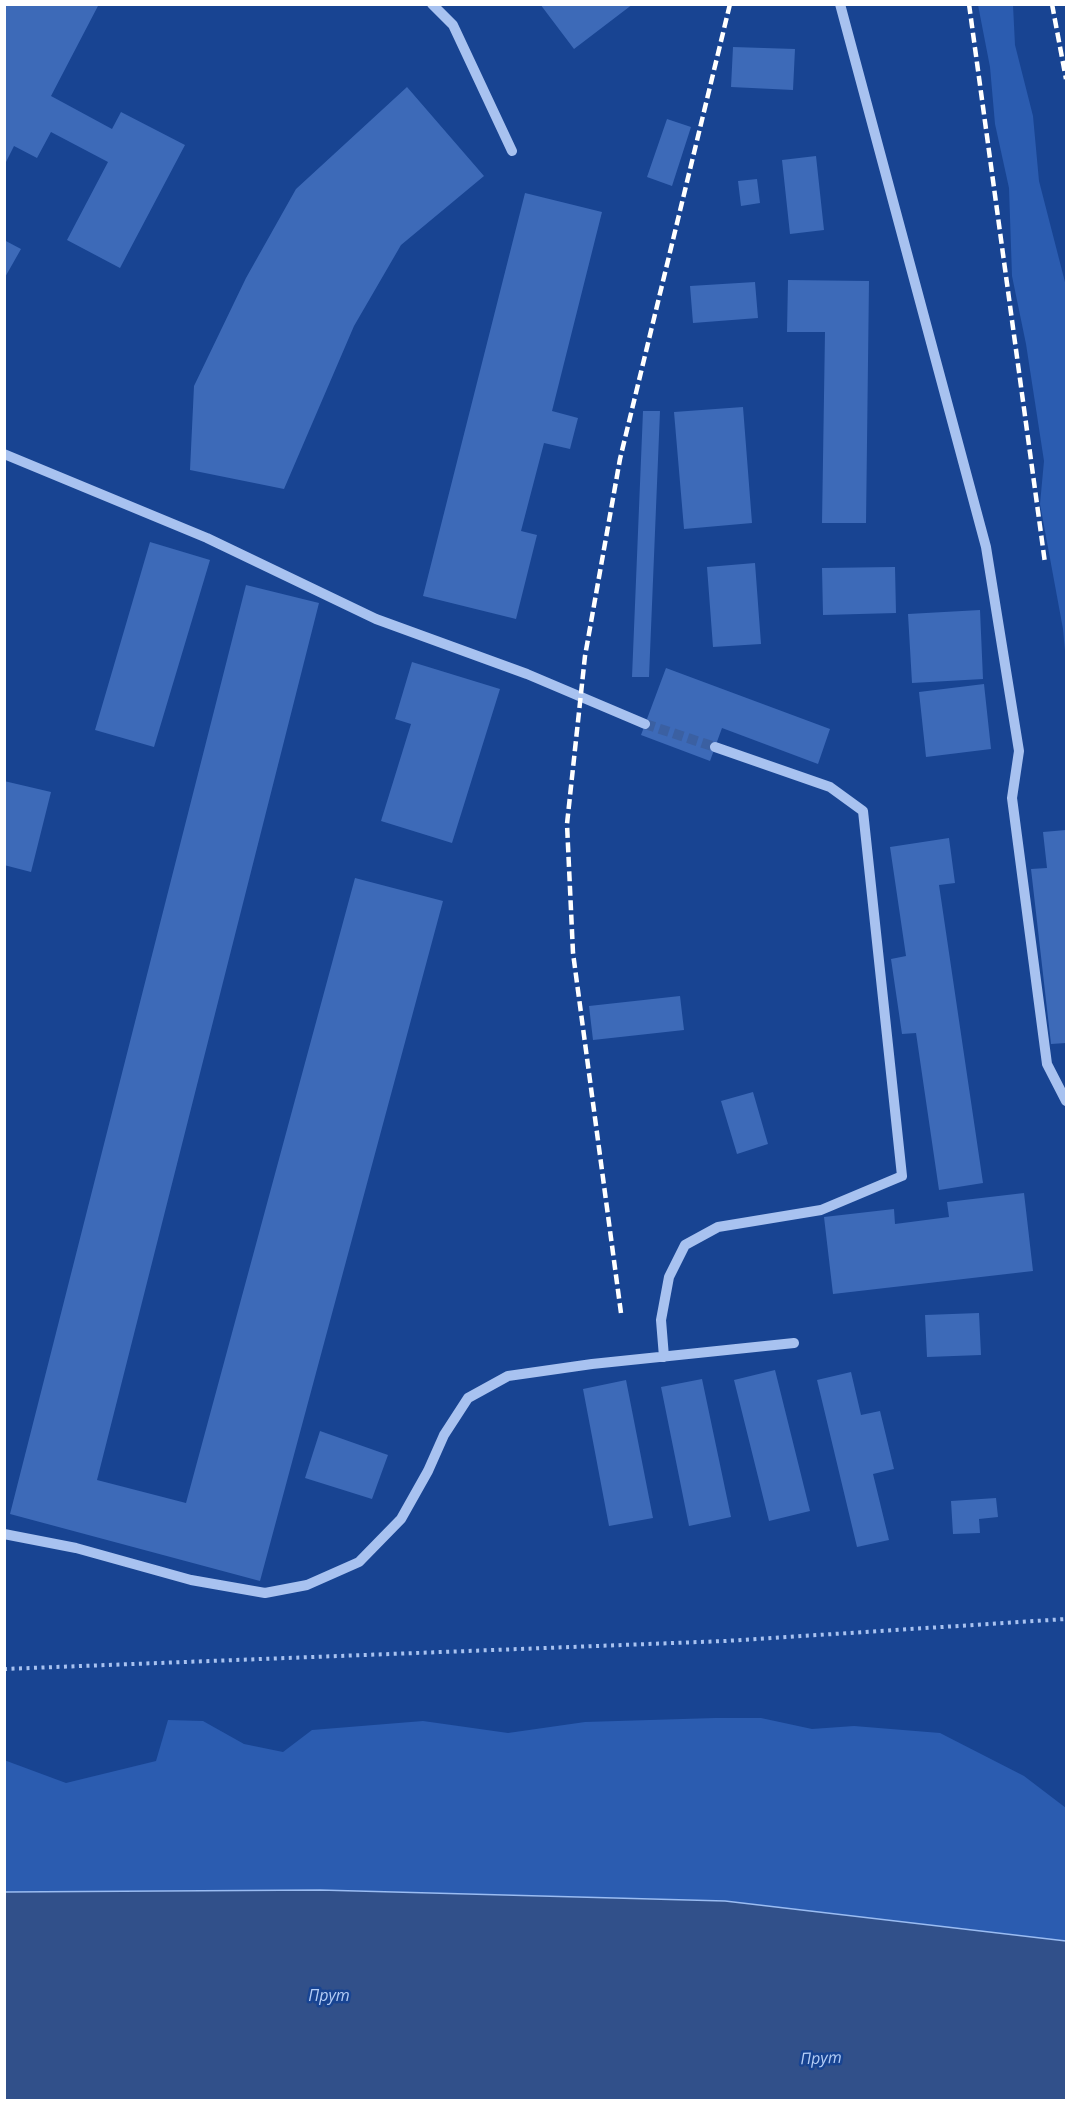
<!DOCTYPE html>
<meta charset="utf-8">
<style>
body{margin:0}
#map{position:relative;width:1071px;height:2105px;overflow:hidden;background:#184492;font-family:"Open Sans",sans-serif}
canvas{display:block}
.frame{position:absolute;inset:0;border:6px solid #fff;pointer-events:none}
</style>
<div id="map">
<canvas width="1071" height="2105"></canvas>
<div class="frame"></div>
</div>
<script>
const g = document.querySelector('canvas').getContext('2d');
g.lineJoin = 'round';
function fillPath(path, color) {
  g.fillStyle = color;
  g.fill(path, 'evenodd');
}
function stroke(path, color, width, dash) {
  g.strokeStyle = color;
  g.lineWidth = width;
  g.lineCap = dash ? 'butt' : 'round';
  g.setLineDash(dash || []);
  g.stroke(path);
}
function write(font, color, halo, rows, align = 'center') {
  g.font = font + ' "Open Sans",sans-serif';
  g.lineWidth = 5;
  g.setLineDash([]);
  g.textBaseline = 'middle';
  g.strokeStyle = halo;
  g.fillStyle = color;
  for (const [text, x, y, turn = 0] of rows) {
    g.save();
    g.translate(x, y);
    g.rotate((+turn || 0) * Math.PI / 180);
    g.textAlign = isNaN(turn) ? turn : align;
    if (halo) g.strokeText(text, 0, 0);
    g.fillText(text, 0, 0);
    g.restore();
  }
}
fillPath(new Path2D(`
 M978,5h35l2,40 18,71 6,65 27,105v376l-3,-33 -23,-125 4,-43 -18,-117 -14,-68 -3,-88 -14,-64 -5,-57z
 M715,1718h46l51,11 42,-3 86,7 84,43 42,32v133l-341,-40 -405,-11 -315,2 -1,-132 62,23 90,-22 12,-41 35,1 41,23 39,8 29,-22 111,-9 85,12 77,-11z`), '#2b5cb0');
const water = new Path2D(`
 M320,1890l405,11 341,40v159h-1061v-208z`);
fillPath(water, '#31508a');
stroke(water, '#9abcf2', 1.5);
fillPath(new Path2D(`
 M5,4h94l-48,92 61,33 9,-17 64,33 -65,123 -53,-28 41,-78 -57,-30 -14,26 -23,-12 -9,18z
 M540,4h93l-59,45z
 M733,47l62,2 -2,41 -62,-3z
 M407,87l77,89 -83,69 -47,81 -70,163 -94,-19 4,-84 52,-108 50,-89z
 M667,119l24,8 -19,59 -25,-9z
 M816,156l8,74 -34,4 -8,-74z
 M757,179l3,24 -19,3 -3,-25z
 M525,193l77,19 -50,199 26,7 -8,31 -26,-6 -23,88 16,4 -21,84 -93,-23z
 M4,240l17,9 -17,30z
 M788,280l81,1 -3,242h-44l3,-191h-38z
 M755,282l3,36 -65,5 -3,-37z
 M743,407l9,116 -68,6 -10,-117z
 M643,411h17l-11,266h-17z
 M150,542l60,18 -56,187 -59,-17z
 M755,563l6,81 -48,3 -6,-80z
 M895,567l1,46 -73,2 -1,-47z
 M246,585l73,18 -222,877 89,23 169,-625 88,23 -183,680 -250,-67z
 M980,610l3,69 -71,4 -4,-69z
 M412,662l88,27 -48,154 -71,-22 30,-97 -16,-5z
 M666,668l164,61 -12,35 -96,-36 -12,33 -69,-26z
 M984,684l7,65 -65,8 -7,-65z
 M4,781l47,11 -20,80 -27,-7z
 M1066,830v213l-15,1 -20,-175 16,-1 -4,-36z
 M949,838l6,45 -16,2 44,298 -44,7 -23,-157 -14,1 -11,-75 15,-3 -16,-109z
 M680,996l4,34 -91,10 -4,-34z
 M753,1092l15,52 -31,10 -16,-53z
 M1024,1193l9,78 -200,23 -9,-77 70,-8 1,15 54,-7 -2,-15z
 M979,1313l2,42 -54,2 -2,-42z
 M775,1370l35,141 -41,10 -35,-141z
 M851,1372l10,43 19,-4 14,58 -21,5 16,66 -32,7 -40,-167z
 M702,1379l29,138 -42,9 -28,-139z
 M626,1380l27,138 -44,8 -26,-137z
 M320,1431l68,24 -16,44 -67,-21z
 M996,1498l2,19 -19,2 1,14 -27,1 -2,-33z`), '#3d6ab8');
stroke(new Path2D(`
 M645,724l70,23`), '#3b60a2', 10, [10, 5]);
stroke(new Path2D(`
 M4,1669l721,-28 341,-22`), '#a8c2f0', 4, [3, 4.5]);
stroke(new Path2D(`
 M432,4l21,21 59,126
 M840,4l146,543 33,204 -7,47 35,266 19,37
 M4,454l203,84 169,81 151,55 118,50
 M664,1357l-3,-37 8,-43 16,-32 33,-18 103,-17 81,-34 -39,-365 -33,-24 -115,-40
 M4,1534l72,14 115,32 74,13 42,-8 52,-23 42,-43 27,-48 16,-36 24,-37 40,-22 84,-12 202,-21`), '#a8c2f0', 10);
stroke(new Path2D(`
 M969,4l76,559
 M1052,4l14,75
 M621,1313l-48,-360 -6,-129 18,-168 35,-197 110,-455`), '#fff', 4.5, [10, 4.5]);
write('italic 16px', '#b4cdf6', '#184492', [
 ["Прут",329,1996],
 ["Прут",821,2059,-2]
]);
</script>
